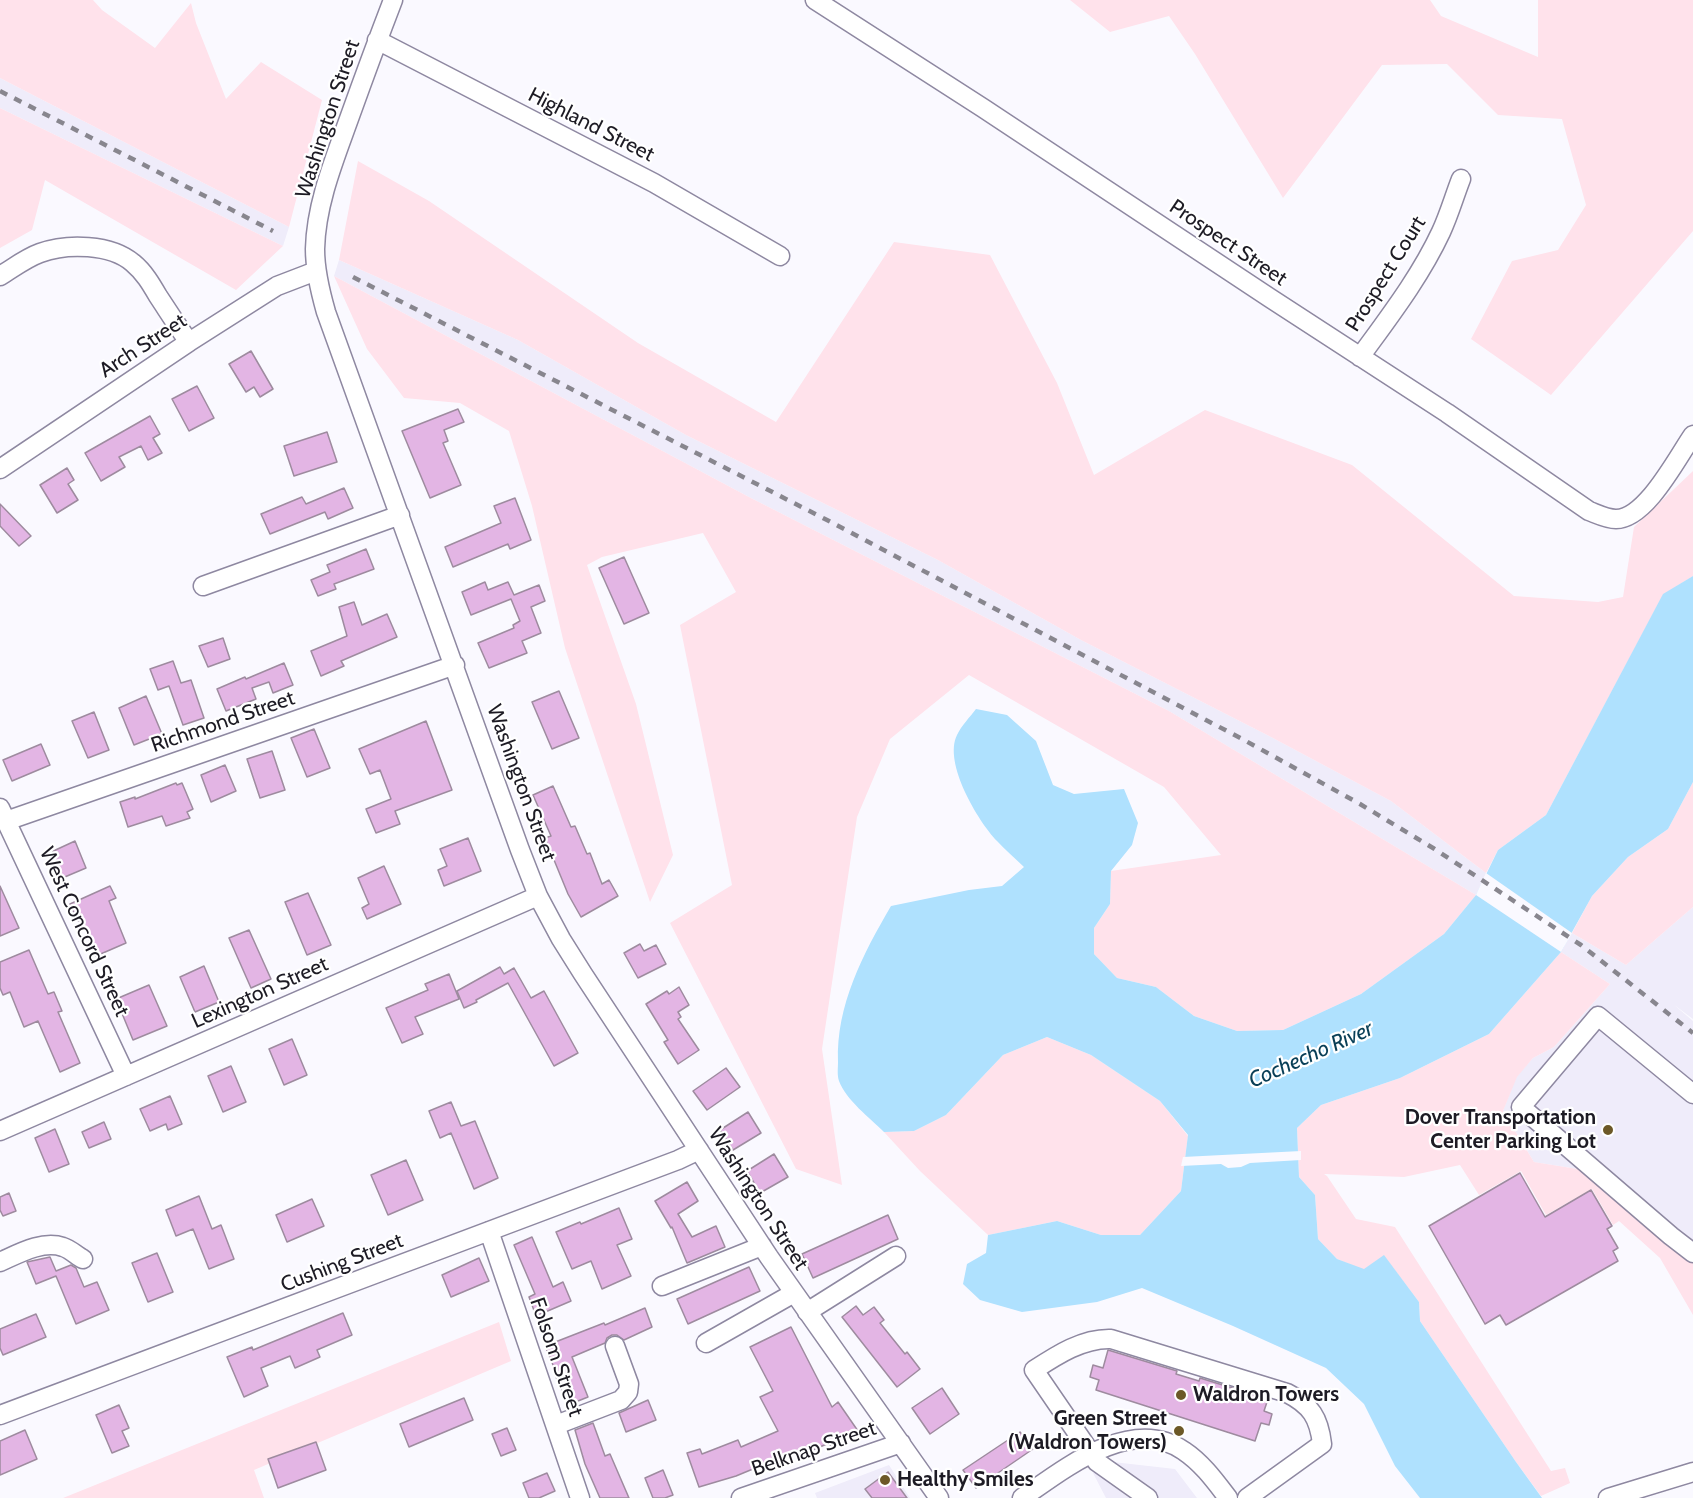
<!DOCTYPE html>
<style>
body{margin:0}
canvas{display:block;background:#faf9ff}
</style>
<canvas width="1693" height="1498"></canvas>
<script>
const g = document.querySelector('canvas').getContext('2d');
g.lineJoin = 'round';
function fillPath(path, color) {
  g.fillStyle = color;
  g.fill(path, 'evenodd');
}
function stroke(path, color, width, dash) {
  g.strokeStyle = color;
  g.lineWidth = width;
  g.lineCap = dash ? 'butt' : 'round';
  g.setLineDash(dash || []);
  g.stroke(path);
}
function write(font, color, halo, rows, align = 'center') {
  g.font = font + ' Cabin,sans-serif';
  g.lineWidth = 4.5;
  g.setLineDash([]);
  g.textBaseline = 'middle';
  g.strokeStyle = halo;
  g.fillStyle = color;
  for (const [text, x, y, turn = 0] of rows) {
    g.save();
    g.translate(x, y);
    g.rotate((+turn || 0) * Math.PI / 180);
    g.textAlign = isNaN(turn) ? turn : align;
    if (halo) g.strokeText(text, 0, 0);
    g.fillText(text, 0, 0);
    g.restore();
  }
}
fillPath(new Path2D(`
 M0,78l289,149 -6,19 -283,-138z
 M339,260l179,80 168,95 252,125 143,80 190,97 120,64 95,72 -10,22 -307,-184 -420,-214 -415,-221z
 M1693,907v112l-20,-15 20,17v241h-4l-99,-91 -56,-9 -31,-51 13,-34 17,-19 21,-11 56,-63 -49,-32 11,-19 54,32z
 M1113,1462l62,7 22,29h-91l-13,-25z
 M889,1465l21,33h-93l-2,-5z`), '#efecfa');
fillPath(new Path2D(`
 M0,0h93l9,10 53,38 36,-45 5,20 30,76 35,-37 61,38 -33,127 -289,-149z
 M1070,0h360l11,16 97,41v-57h155v231l-142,164 -80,-56 41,-78 46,-11 28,-45 -24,-86 -64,-4 -51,-51 -65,1 -99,133 -88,-144 -26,-38 -59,16z
 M0,108l283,138 -47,44 -191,-110 -13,50 -32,18z
 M358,161l71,40 209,142 138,79 118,-180 96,13 67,128 37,92 111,-65 147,55 162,131 84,6 25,-5 11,-70 59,-56v105l-30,19 -117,220 -48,35 -12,23 -95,-72 -120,-64 -190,-97 -143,-80 -252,-125 -168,-95 -179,-80z
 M334,276l415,221 420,214 307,184 -32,39 -83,60 -78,36 -46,1 -43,-15 -38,-29 -39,-9 -23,-24v-26l16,-24 1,-33 110,-16 -57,-68 -195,-112 -79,64 -33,78 -35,232 20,136 -46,-16 -126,-246 62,-38 -52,-260 56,-33 -33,-59 -101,24 -15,8 49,139 37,151 -23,47 -85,-254 -33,-142 -23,-75 -49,-28 -56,-5 -37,-49z
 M1693,782v125l-67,58 -54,-32 20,-37 36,-39 40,-28z
 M1561,952l49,32 -56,63 -21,11 -16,19 -14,34 31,51 56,9 99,91h4v53l-33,-57 -41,-37 -6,4 -21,-36 -46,26 -25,-44 -42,24 -19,-30 -56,12 -80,-3 3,2 29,43 39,8 156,244 14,-3 5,15 -29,13 -25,-34 -96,-141 -1,-19 -35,-46 -20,14 -27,-11 -19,-20 -3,-44 -16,-18 -2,-49 24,-23 79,-27 89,-44z
 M1047,1037l44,18 69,46 28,35 -7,55 -41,44h-39l-44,-14 -69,14 -68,-64 -36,-39 30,-1 32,-16 57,-60z
 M499,1322l12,39 -257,109 10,28h-201z`), '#ffe2eb');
fillPath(new Path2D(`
 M1693,576v206l-25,47 -40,28 -36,39 -31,56 -72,82 -89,44 -79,27 -24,23 2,49 16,18 3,44 19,20 27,10 20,-14 35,47 1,19 96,141 26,36h-122l-25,-32 -31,-62 -38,-36 -93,-42 -91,-38 -45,14 -75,10 -42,-12 -17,-16 4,-20 19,-11 2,-18 69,-14 44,14h39l41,-44 7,-56 -28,-34 -69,-46 -44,-18 -44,18 -57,60 -32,16 -30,1c-14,-14 -38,-32 -45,-51 -2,-6 -1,-13 -1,-19 -2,-57 25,-108 53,-156l78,-16 33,-4 22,-19c-9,-9 -19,-17 -27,-26 -19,-20 -54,-78 -40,-106 4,-9 13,-18 19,-26l31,6 29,26 17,44 21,9 50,-5 14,34 -6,22 -21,26 -1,33 -16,24v26l23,24 39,9 38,29 43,15 46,-1 78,-36 83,-60 32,-39 22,-45 48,-35 117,-221z`), '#afe1fe');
fillPath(new Path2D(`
 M1486,873l86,60 -11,19 -85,-57z
 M1301,1151v9l-51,3 -9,4 -13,1 -7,-4 -40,2 2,-9z`), '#faf9ff');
const building = new Path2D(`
 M251,351l22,38 -13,8 -6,-10 -8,5 -17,-28z
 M197,386l17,32 -25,13 -17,-32z
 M458,409l6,13 -20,8 4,11 -5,2 18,42 -31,13 -28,-67z
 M150,416l10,18 -7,4 9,15 -14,7 -7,-14 -22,11 6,10 -24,14 -16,-28z
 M327,432l10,30 -43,14 -10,-30z
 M67,468l7,12 -6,4 10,16 -21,13 -17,-28z
 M344,488l9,20 -25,11 -3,-7 -55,22 -9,-20 41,-17 4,7z
 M515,498l16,42 -21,9 -2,-5 -55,23 -8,-20 56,-24 -7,-17z
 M0,504l31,32 -12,10 -19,-20z
 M366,549l8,20 -40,15 2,5 -18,7 -7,-16 19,-8 -3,-7z
 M624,557l25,56 -25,11 -25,-56z
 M485,582l3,8 20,-8 6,13 25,-10 6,16 -14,6 10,26 -19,8 5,12 -38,15 -11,-25 36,-15 -1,-3 7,-4 -9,-22 -40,16 -9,-23z
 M354,602l8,23 25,-11 10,23 -56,24 3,5 -23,10 -10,-25 36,-15 -8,-29z
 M223,638l7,21 -22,8 -9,-21z
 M173,661l8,22 10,-3 13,38 -21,7 -14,-39 -11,4 -8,-21z
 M284,663l9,22 -20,8 -4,-11 -17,6 4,11 -30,12 -9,-22 28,-12 1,2z
 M559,691l20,47 -27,11 -20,-47z
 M146,696l16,38 -28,11 -15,-37z
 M94,712l15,38 -21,8 -16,-37z
 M426,721l26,69 -57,21 5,13 -24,9 -10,-24 25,-10 -11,-29 -10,4 -11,-25z
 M314,729l16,39 -23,9 -16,-39z
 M41,744l9,21 -38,16 -9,-21z
 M272,751l13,39 -25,8 -13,-39z
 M225,765l11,26 -25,11 -10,-27z
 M176,783l1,2 5,-2 11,26 -6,3 3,6 -24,8 -4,-10 -34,11 -8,-25 15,-5v2z
 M553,786l18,41 4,-1 12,28 3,-1 12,31 7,-4 9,16 -37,21 -13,-23 -23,-56 6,-2 -18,-41z
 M468,838l13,33 -37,15 -6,-16 9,-4 -7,-17z
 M75,841l11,27 -26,11 -11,-26z
 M384,866l17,38 -34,15 -5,-11 7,-4 -11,-26z
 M0,886l19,42 -19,8z
 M110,886l6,12 -7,3 17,42 -30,13 -15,-36 -3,1 -8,-17z
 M308,893l23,52 -24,10 -22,-53z
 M249,930l22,49 -20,9 -22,-50z
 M640,944l4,7 12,-6 10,19 -28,14 -14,-25z
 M29,950l19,44 6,-2 8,19 -4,1 22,51 -20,9 -22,-51 -14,6 -14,-35 -7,3 -3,-7v-26z
 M204,966l15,36 -24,10 -15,-35z
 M500,967l4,7 10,-6 17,30 13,-7 34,62 -24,13 -46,-83 -32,17 1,2 -13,6 -7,-17z
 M449,974l10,25 -44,18 8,17 -21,9 -16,-35 42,-18 -3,-6z
 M149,985l18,41 -34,14 -17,-41z
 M679,987l10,18 -11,7 3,5 -3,2 21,31 -21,14 -14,-22 4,-2 -22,-36 21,-13 2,3z
 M292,1039l15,36 -23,10 -15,-36z
 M231,1066l15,36 -23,10 -15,-36z
 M726,1068l14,19 -33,23 -14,-19z
 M170,1096l12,28 -14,6 -2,-6 -16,7 -10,-22z
 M451,1102l10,24 14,-5 23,57 -24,11 -23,-56 -11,5 -11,-27z
 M748,1112l13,21 -28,17 -13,-20z
 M104,1122l7,17 -22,9 -7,-16z
 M55,1129l14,35 -20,8 -14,-34z
 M774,1154l14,23 -28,16 -13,-22z
 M406,1160l17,40 -35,15 -17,-40z
 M1520,1173l25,44 46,-27 21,36 -5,3 11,19 -5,3 5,10 -112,64 -6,-10 -15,9 -56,-98z
 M687,1182l11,19 -20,13 14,23 24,-11 9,21 -38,16 -15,-36 -1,1 -16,-27z
 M9,1193l7,18 -13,5 -3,-6v-13z
 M199,1196l13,33 9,-4 13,34 -25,10 -16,-40 -17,7 -10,-26z
 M312,1199l12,27 -37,16 -11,-27z
 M619,1208l13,31 -15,6 14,31 -29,13 -11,-28 -19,8 -16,-37 24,-10 1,2z
 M888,1215l10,24 -85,39 -11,-24z
 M532,1237l21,50 10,-5 8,19 -35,15 -7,-19 6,-3 -21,-49z
 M157,1253l16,39 -25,10 -16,-39z
 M50,1257l6,14 15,-6 5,3 8,19 13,-5 12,28 -33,14 -20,-48 -20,8 -9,-22z
 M479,1258l10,23 -38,16 -9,-22z
 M749,1267l11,24 -72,33 -11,-25z
 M856,1306l7,9 11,-8 10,13 -4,3 25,31 2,-2 13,17 -23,18 -55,-70z
 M645,1308l7,19 -28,13 -7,-5h-5l-5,3 -2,5 -33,14 16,40 -20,8 -12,-28h2l-13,-31 59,-23 1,2z
 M343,1313l9,22 -35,15 3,7 -25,11 -5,-12 -29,12 7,18 -24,11 -17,-40 25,-10 1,3z
 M36,1314l10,23 -43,18 -3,-7v-19z
 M791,1327l41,80 6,-5 20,29 -26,17 -3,-5 -32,14 -3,-5 -58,24 -37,11 -12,-34 13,-4 2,5 36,-14 3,7 37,-16 -18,-34 13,-6 -23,-44z
 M1108,1350l69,21 -1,3 23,7 1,-3 68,21 -4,12 8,3 -3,11 -8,-2 -6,18 -159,-51 3,-10 -9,-3 3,-12 10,3z
 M942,1388l17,26 -29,20 -18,-26z
 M464,1398l9,22 -64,27 -9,-23z
 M648,1400l8,20 -30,12 -7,-19z
 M119,1405l10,23 -7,3 7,15 -17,7 -16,-38z
 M593,1423l12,33 5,-2 19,44h-29l-15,-34 -10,-34z
 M507,1428l9,22 -15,6 -9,-22z
 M25,1430l12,29 -37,16v-34z
 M1020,1432l13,17 -57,39 -13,-18z
 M316,1442l10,28 -48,18 -10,-29z
 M663,1470l10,25 -8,3h-12l-8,-20z
 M888,1472l19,26h-35l-7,-9z
 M547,1473l8,18 -16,7h-10l-6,-15z`);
fillPath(building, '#e3b5e4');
stroke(building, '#9e8b9f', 1.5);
const minor = new Path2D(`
 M393,0c-15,39 -29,77 -43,116 -15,42 -34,87 -35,133 0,21 5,42 11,63l194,538 18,46 23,43 22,35 186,283 170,241
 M815,0l168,108 287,190 177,115 142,98c8,3 18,8 27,8 30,0 61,-61 77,-84
 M377,40l277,143 126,73
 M0,276c13,-8 26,-18 40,-23 27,-10 71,-9 93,10 11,9 18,21 25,33 10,15 20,31 31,46
 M1360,357c29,-40 60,-80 81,-125 8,-17 13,-35 20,-53
 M0,469l189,-127 88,-56 39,-15
 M203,586l197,-71
 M0,808l126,268
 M6,821l449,-156
 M1693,1094l-95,-78 -77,91 150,129 22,17
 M0,1131l538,-235
 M489,1231l91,267
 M0,1262c18,-8 42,-22 63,-15 7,2 14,9 20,12
 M662,1286l100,-40
 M807,1312l89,-56
 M706,1343l88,-50
 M0,1415l678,-255 21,-10
 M556,1425l65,-25 7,-8 1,-8 -14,-38
 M741,1498l160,-55
 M1022,1498c42,-29 110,-84 162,-47 18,12 31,30 44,47
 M1148,1498l-51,-36 -63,-92c23,-15 49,-32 77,-31l176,54c24,12 32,25 35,51l-75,54
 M1608,1498l85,-26`);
stroke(minor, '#8e88a1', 21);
stroke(minor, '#fff', 18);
stroke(new Path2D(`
 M0,91l273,140
 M353,277l472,242 419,221 116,64 73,44 148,97 112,88`), '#88868e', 4.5, [8, 8]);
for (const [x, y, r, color] of [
 [1608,1130,6,"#6c5827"],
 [1181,1395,6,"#6c5827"],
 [1179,1431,6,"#6c5827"],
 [885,1480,6,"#6c5827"]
]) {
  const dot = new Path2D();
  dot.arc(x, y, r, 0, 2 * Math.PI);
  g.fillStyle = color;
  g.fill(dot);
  stroke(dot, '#fff', 2);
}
write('21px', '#1d1b24', '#fff', [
 ["Washington Street",328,119,-72],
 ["Highland Street",591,125,27],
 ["Prospect Street",1228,243,34],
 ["Prospect Court",1386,274,-58],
 ["Arch Street",143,346,-33],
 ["Richmond Street",223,722,-19],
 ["Washington Street",521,783,70],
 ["West Concord Street",84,932,65],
 ["Lexington Street",260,993,-24],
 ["Washington Street",758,1199,57],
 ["Cushing Street",342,1263,-21],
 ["Folsom Street",556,1357,71],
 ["Belknap Street",814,1449,-19]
]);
write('bold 21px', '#1d1b24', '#fff', [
 ["Dover Transportation",1596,1118],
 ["Center Parking Lot",1596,1142],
 ["Waldron Towers",1193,1395,"left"],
 ["Green Street",1167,1419],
 ["(Waldron Towers)",1167,1443],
 ["Healthy Smiles",897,1480,"left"]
], 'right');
write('italic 22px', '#093f57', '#fff', [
 ["Cochecho River",1311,1055,-24]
]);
</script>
